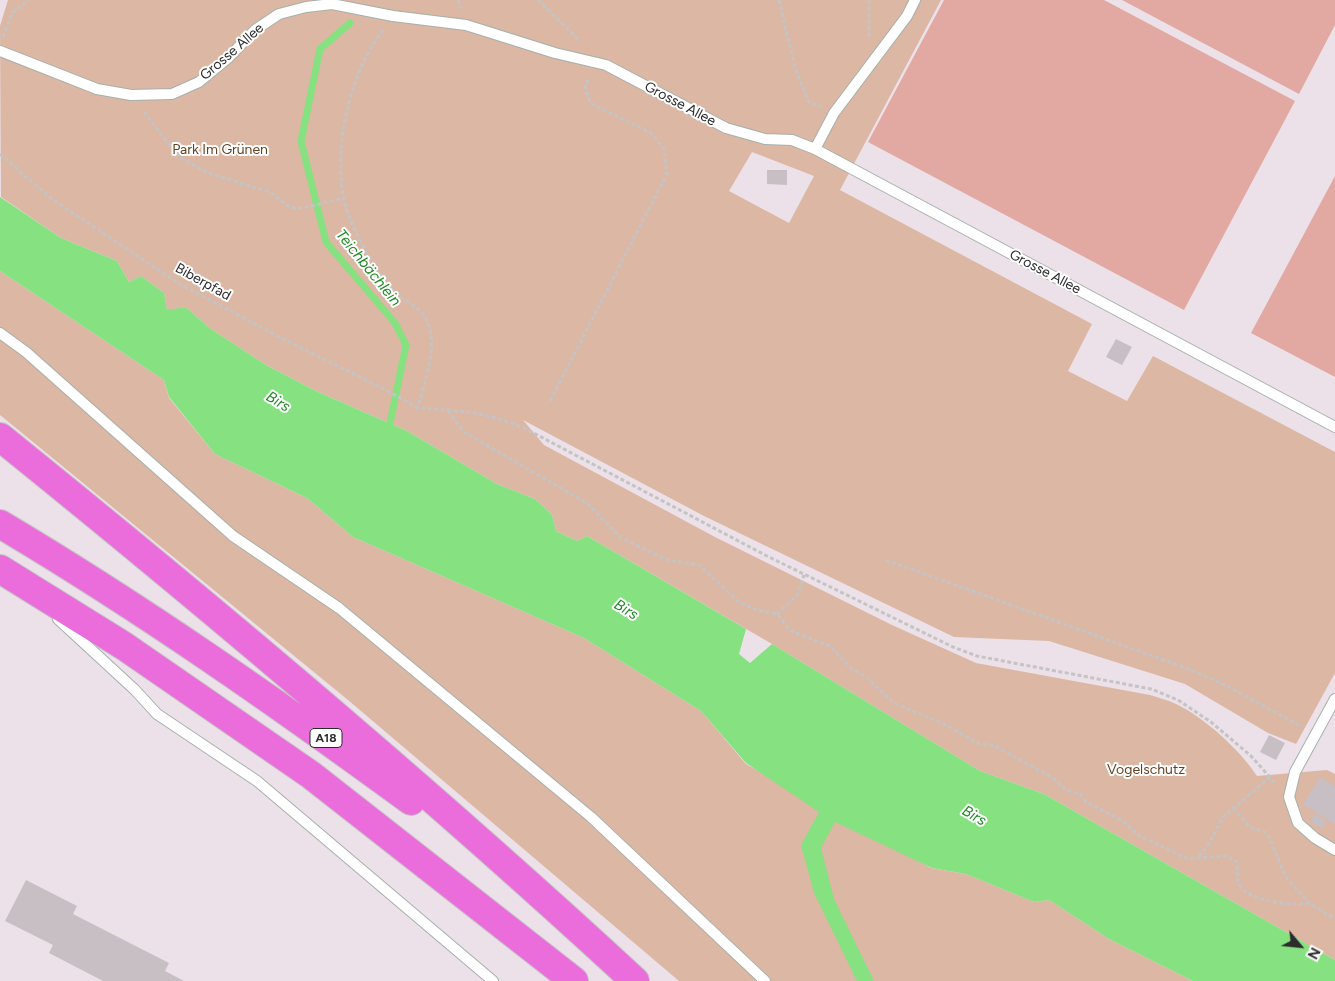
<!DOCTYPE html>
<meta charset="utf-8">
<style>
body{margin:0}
#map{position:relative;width:1335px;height:981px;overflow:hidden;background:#ece1e9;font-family:Figtree,sans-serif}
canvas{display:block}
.north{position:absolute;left:1275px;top:921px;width:50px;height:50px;-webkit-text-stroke:4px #fff;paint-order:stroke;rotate:118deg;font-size:14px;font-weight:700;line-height:20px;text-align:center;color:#2c2c2c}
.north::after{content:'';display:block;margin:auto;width:18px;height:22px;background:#2c2c2c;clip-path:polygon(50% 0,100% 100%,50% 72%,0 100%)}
</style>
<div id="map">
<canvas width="1335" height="981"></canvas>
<div class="north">N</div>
</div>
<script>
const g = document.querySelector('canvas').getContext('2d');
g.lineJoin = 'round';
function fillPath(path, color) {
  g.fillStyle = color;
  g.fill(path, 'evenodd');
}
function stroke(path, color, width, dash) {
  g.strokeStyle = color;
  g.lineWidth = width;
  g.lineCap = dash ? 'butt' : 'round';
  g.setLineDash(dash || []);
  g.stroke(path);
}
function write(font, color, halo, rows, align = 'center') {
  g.font = font + ' Figtree,sans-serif';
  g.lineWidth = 4;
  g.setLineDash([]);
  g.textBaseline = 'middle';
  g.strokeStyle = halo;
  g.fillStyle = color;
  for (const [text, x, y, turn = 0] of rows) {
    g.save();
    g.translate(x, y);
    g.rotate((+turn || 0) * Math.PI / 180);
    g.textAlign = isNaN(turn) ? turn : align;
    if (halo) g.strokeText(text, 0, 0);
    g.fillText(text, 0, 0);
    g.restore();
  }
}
fillPath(new Path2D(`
 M8,0h933l-101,190 252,134 -24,47 59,30 26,-45 182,96v221l-39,71 -28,-11 -83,-49 -136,-43 -95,-4 -250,-121 -181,-96 21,25 171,92 177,88 84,38 174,32c9,3 18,5 26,9 28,13 65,47 81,72l70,-6 8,4v186l-291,-166 -64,-23 -208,-127 -185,-108 -10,5 -21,-10 -4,-16 -17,-16 -38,-15 -90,-53 -91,-40 -50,-26 -58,-38 -22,-20 -19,4 -3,-18 -23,-17 -12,6 -12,-21 -56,-23 -60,-41 -1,-171zM752,152l62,24 -25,47 -60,-32z
 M0,271l164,109 5,18 46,56 92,44 46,39 231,101 117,73 45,53 185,104 35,6 68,28 15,-2 60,39 84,42h-514l-331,-281 -348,-285z`), '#dcb7a4');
fillPath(new Path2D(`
 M944,0h160l191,101 -111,209 -316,-168z
 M1122,0h213v25l-36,69z
 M1335,176v201l-84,-44z`), '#e1a9a1');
fillPath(new Path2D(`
 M0,197l61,41 56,23 12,21 12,-6 23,17 3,17 19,-3 22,20 58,38 50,26 91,40 90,53 38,15 17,16 4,16 21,10 10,-5 159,93 -7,25 11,9 22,-19 208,127 64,23 291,166v21h-142l-84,-42 -60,-39 -15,2 -68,-28 -34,-6 -97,-46 -14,26 13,51 40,82h-17l-43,-88 -13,-48 18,-33 -73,-49 -45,-52 -117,-73 -231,-101 -46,-39 -92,-44 -46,-57 -5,-17 -164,-109z`), '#86e181');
stroke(new Path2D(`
 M350,23l-30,26 -19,92 25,101 69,81 11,22 -16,78`), '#86e181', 7);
fillPath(new Path2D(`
 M767,170h20v15l-20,-1z
 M1116,339l16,8 -10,18 -16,-8z
 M1269,735l16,8 -9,17 -16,-8z
 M1320,777l15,9v38l-32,-19z
 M1315,814l11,7 -4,8 -12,-8z
 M26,880l51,26 -4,8 96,49 -4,8 19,10h-81l-54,-28 4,-8 -48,-24z`), '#c8bfc5');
const service = new Path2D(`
 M0,51l97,38 34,6 41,-1 27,-12 29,-24 27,-28 24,-16 27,-7 26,-3 61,12 73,9 89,28 51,12 120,63 39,11 27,1 23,9 520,278
 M815,149l19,-36 73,-97 8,-16
 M0,333l26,19 207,184 106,72 252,209 174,164
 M58,619l77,71 22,24 100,67 236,200
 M1335,699l-40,73 -6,25 9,26 17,15 20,12`);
const motorway = new Path2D(`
 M0,437c217,175 430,355 635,544
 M0,524c143,85 277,179 411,277
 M0,569l124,77 187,129 263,206`);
stroke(service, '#a6b0ab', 12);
stroke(motorway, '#c4c4c4', 30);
stroke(new Path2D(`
 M458,0l3,9
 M538,0l42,41
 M779,0l16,68 14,34 12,5
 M869,0v38
 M383,30c-34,45 -48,110 -40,166 4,25 29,68 44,88 10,15 35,21 41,39 10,26 -4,59 -10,85
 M3,37l9,-24 17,-13
 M144,112l35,45 29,16 62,19 21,16h12l40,-10
 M0,154l52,45 126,84 105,56 103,51 32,18c44,3 66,3 108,21l241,127 186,91 24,9 174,33 27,11 33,22 40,34 24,27
 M550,401l117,-227 -3,-25 -13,-16 -61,-30 -5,-17 4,-9
 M448,411l16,21 124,72 33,34 47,22 31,5 41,38 17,7 20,4 14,17 39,15 22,23 13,7 29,27 50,21 33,19 18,3 58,32 13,12 14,4 6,8 37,19 15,14 50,24 39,-3 10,6 1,21c2,2 5,7 8,9 13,9 49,15 63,11
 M886,560l300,108 41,18 75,41
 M777,614l21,-20 6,-19
 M1233,808l17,19 17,6 19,44 23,26 26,16
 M1199,856l8,-9 16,-30 47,-40`), '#c4c4c4', 3, [4, 2.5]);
stroke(service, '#fff', 10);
stroke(motorway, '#eb6ddc', 28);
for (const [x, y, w] of [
 [326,738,32]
]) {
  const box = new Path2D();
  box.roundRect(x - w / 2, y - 9.5, w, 19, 4);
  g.fillStyle = '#fff';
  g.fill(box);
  stroke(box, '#2c2c2c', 1);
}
write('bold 12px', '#2c2c2c', null, [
 ["A18",326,738]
]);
write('14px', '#2c2c2c', '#fff', [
 ["Grosse Allee",232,52,-41],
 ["Grosse Allee",680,104,28],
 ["Grosse Allee",1045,272,28],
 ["Biberpfad",203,282,29]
]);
write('14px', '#624224', '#fff', [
 ["Park Im Grünen",220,150],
 ["Vogelschutz",1146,770]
]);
write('italic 15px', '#1d8921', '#fff', [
 ["Teichbächlein",368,268,51],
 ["Birs",278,402,31],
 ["Birs",626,610,31],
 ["Birs",974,816,30]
]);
</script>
